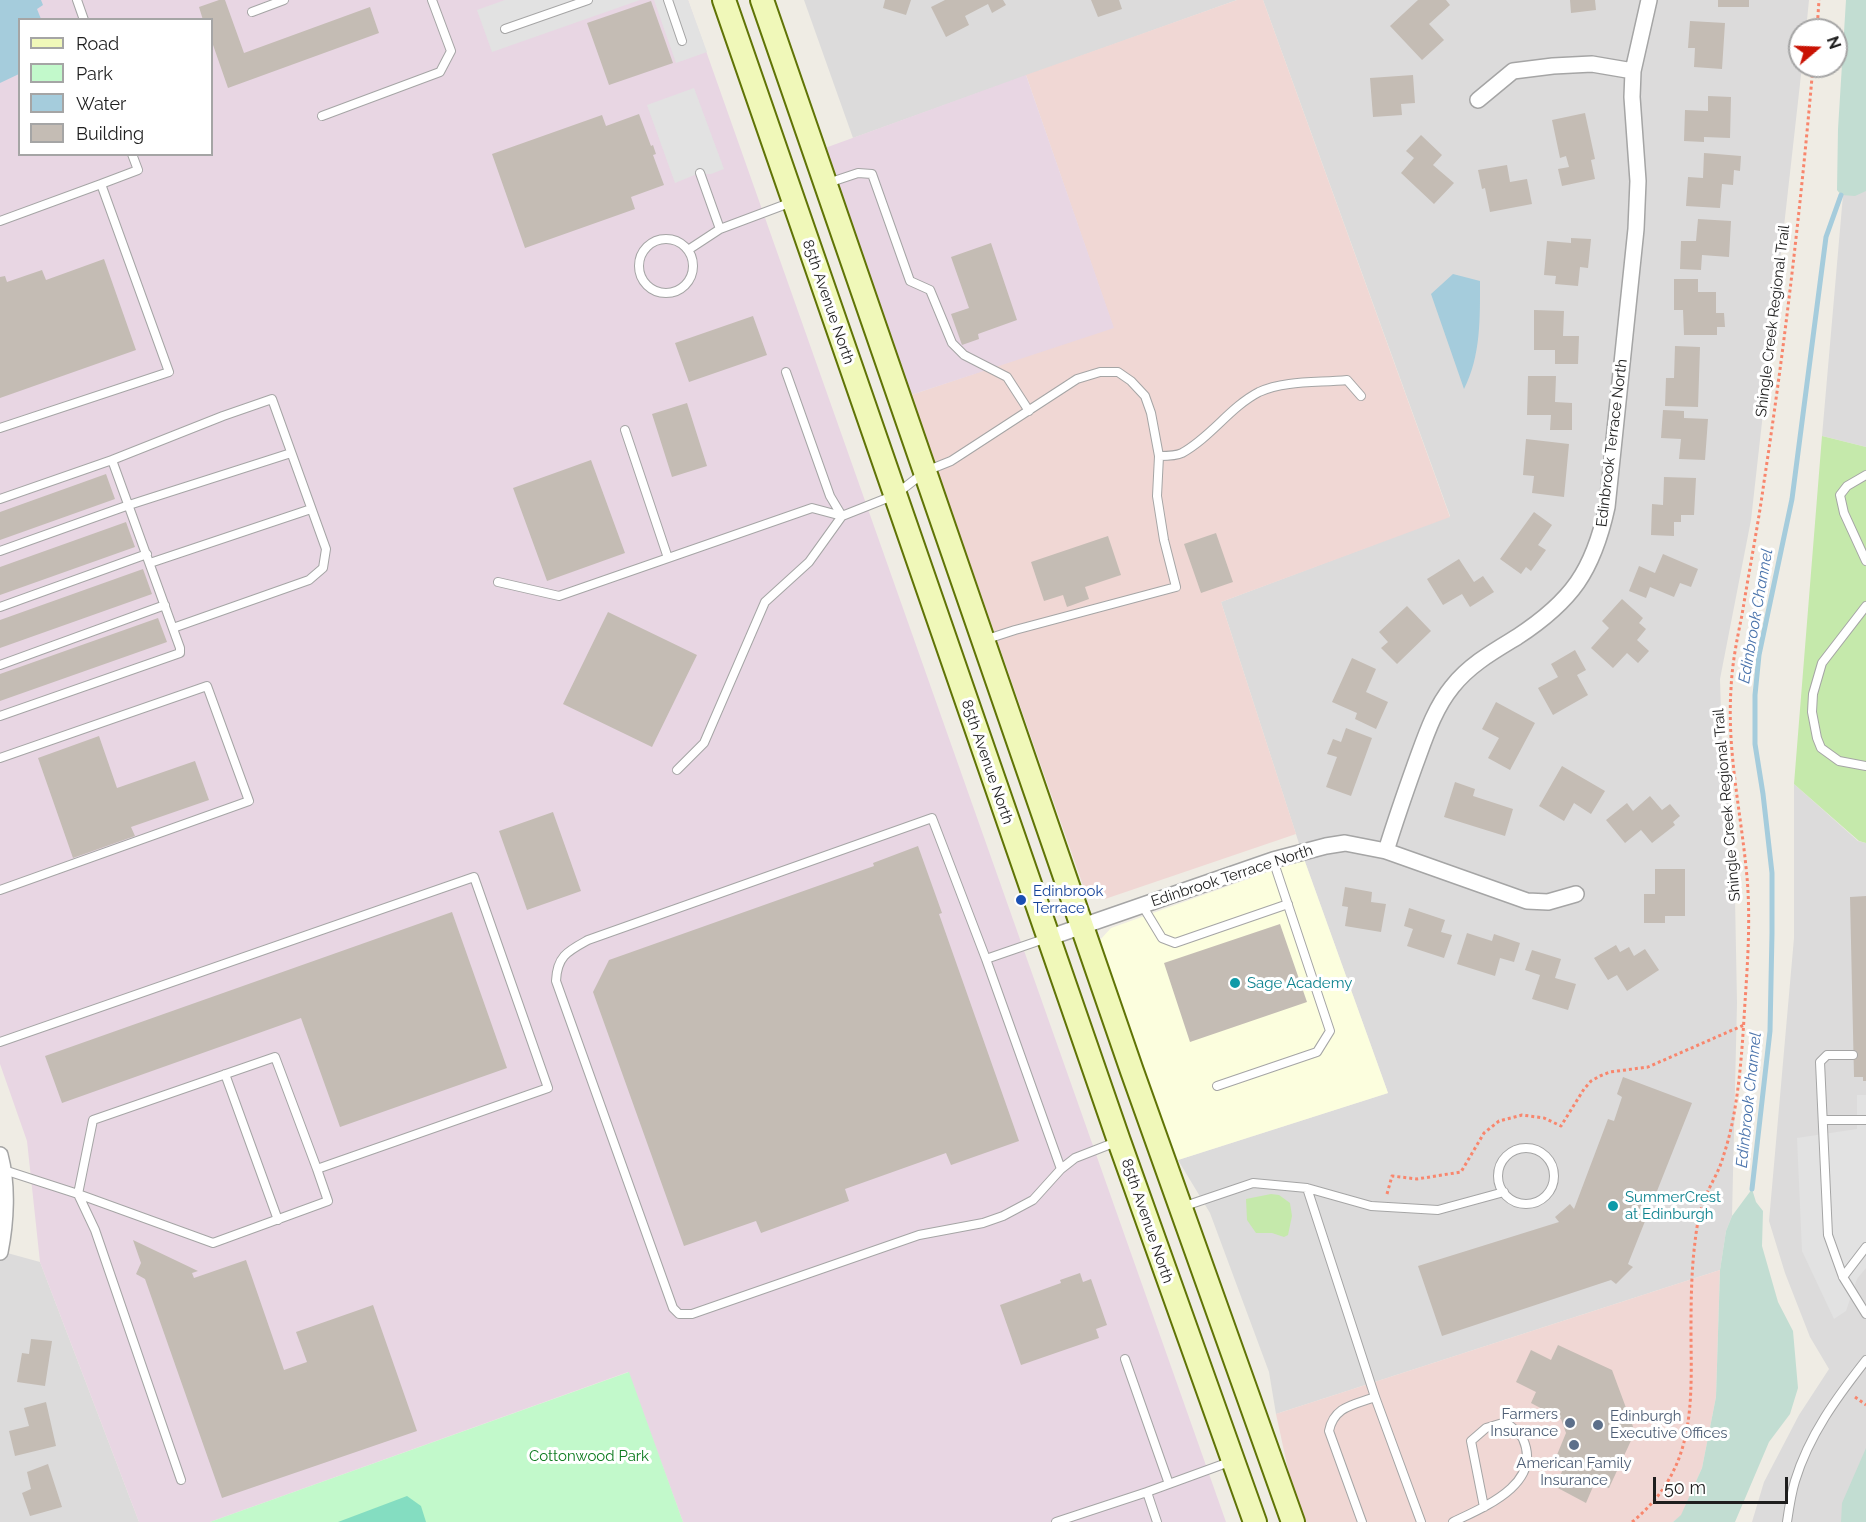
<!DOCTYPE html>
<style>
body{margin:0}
#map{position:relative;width:1866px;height:1522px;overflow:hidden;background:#efece4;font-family:Raleway,sans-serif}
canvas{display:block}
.legend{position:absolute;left:18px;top:18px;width:195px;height:138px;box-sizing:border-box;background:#fff;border:2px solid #a5a5a5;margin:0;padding:8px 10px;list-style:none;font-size:18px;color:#1e1e1e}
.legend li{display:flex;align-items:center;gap:12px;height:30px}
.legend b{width:30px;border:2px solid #a5a5a5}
.north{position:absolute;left:1788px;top:18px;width:60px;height:60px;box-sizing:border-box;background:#fff;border:2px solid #a5a5a5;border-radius:50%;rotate:71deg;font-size:16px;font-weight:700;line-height:24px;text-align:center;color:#1e1e1e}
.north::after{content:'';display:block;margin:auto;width:21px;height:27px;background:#c91203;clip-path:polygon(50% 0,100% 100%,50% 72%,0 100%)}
.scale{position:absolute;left:1653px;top:1477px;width:135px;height:27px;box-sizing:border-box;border:3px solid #1e1e1e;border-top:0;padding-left:8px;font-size:18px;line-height:21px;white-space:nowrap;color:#1e1e1e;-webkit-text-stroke:4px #fff;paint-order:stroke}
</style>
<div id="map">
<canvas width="1866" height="1522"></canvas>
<ul class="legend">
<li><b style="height:8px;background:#f0f8b9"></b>Road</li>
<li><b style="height:16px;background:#c2f9cb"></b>Park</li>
<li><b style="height:16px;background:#a5ccdc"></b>Water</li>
<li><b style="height:16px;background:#c4bcb4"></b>Building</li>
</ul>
<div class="north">N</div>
<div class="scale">50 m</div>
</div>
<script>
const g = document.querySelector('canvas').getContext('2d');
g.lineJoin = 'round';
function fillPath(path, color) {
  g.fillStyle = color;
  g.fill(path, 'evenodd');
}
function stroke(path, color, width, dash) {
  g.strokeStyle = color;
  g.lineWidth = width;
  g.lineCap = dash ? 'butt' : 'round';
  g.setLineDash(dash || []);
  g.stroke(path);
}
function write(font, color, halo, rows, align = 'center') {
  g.font = font + ' Raleway,sans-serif';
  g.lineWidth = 6;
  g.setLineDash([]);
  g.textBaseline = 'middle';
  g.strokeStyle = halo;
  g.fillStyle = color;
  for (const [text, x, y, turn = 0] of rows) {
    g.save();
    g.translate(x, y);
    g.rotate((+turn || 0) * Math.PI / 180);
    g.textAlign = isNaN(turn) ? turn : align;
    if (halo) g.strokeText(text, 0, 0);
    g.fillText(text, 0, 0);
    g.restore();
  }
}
fillPath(new Path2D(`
 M804,0h433l-384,138z
 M1263,0h546l-3,30h-6v36h2l-51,454 -31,159 2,68 12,98 3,158 -5,213 -6,15 -6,39 -444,144 -7,-42 -59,-159 -32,-53 210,-67 -84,-234 -83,-257 229,-86z
 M1860,0h6v447l-44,-11z
 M1794,784l64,57 8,2v679h-114l12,-40 35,-67 30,-46 -19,-32 -25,-64 -16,-52 25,-283z
 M0,1251l40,11 99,260h-139z`), '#dcdbdb');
fillPath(new Path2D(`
 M1237,0h26l187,517 -229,85 75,232 -191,65 -13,-1 -7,-7 -174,-496 202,-68 -87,-252z
 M1720,1270l-4,127 -14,71 -21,48 -8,6h-369l-11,-30 -17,-78z`), '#f0d7d4');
fillPath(new Path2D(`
 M0,0h688l538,1522h-543l-55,-150 -418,150h-71l-99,-260 -13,-121 -27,-77zM20,20h192v134h-192z
 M1026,75l88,253 -203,67 -86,-247z`), '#e8d6e3');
fillPath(new Path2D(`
 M1304,859l84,234 -210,67 -78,-203 -1,-16 12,-13z`), '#fcfede');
fillPath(new Path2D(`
 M1822,436l44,11v396l-7,-2 -65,-57z
 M1271,1194l8,1 11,8 2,13 -4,19 -4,2 -12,-4h-16l-9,-13 -1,-21z`), '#c5e9ab');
fillPath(new Path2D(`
 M1846,0h20v191l-11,5 -14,-1 -4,-5 1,-61z
 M1752,1189l4,13 7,9 -1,35 16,56 15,29 5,57 -8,26 -21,28 -34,80h-62l8,-7 21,-47 14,-71 4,-127 6,-39 6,-15z
 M1866,1448v74h-25l1,-19z`), '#c2ddd2');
fillPath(new Path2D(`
 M629,1372l54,150h-473z`), '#c2f9cb');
fillPath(new Path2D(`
 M407,1496l14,10 5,16h-88z`), '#84ddc1');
fillPath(new Path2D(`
 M505,0h135l-148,52 -15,-42z
 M654,0h34l19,52 -31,11z
 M694,88l30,81 -13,5h-14l-22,9 -28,-78z
 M1857,1095h9v173l-9,11 -11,32 -12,8 -32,-68 -5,-113 60,-9z`), '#e2e2e2');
fillPath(new Path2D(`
 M0,0h41l2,5 -6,4 4,10 -21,1 -1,54 -19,9z
 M1453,274l27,7c0,36 1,75 -16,108l-33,-95z`), '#a5ccdc');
stroke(new Path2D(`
 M1752,1189l18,-158 2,-98v-60l-9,-79 -8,-50v-49l4,-40 33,-156 34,-262 15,-42`), '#a5ccdc', 5);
fillPath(new Path2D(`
 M219,0h6l19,53 126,-46 9,26 -151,55 -16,-46v-22h-9l-4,-13z
 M885,0h26l-5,15 -23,-7z
 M945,0h58l3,5 -14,8 -4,-9 -23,12 4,9 -23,12 -15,-30z
 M1091,0h28l3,9 -24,8z
 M1418,0h28l4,5 -21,19 15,16 -22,20 -32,-34z
 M1570,0h25l1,10 -25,3z
 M1718,0h31v7h-31z
 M651,1l22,62 -64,22 -22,-62z
 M1690,21l35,2 -3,46 -28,-2 1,-19h-7z
 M1413,75l2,28 -14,1 1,11 -29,2 -3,-39z
 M1708,96l23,1 -1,41 -26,-1v5l-20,-1 1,-31 23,1z
 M1585,113l10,46 -4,1 4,19 -33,7 -4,-17 11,-2 -3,-11 -6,2 -8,-38z
 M639,114l12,32 2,-1 3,9 -3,1 11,30 -33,12 4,12 -110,39 -33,-94 110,-39 4,11z
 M1421,135l21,20 -9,10 21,18 -20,21 -33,-31 13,-15 -8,-7z
 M1704,153l37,3 -1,15 -6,-1 -1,15 -11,-1 -2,24 -34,-2 2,-29 15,1z
 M1507,165l3,17 17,-3 5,25 -42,8 -5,-24 -3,1 -4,-19z
 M1698,219l33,2 -2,36 -27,-2 -1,15 -21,-1 1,-28h15z
 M1571,238l20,1 -3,29 -8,-1 -2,19 -23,-2 1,-8 -12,-1 3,-34 24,2z
 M991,243l26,77 -39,14 1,5 -17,6 -11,-31 18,-6 -18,-51z
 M104,259l32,91 -136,48v-121l5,-1 2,6 35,-12 4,10z
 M1674,279h24v13h18v21h8l1,14h-8v8h-33l-1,-25h-9z
 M1534,310l30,1 -1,25h16l-1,28h-23v-14h-21z
 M753,316l14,39 -78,27 -14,-39z
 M1675,346l25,1 -2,60 -33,-1 1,-28h8z
 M1528,376h28l-1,26 17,1v27h-22l1,-15h-24z
 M687,403l20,63 -35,11 -20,-63z
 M1663,410l21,1v7l24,1 -3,41 -26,-1 2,-20 -20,-1z
 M1526,439l43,5 -5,53 -32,-4 2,-17 -11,-1z
 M591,460l34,93 -78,28 -34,-93z
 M106,474l9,25 -115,41v-28z
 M1664,477l32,1 -2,37h-13v7h-7v14l-23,-1 1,-31 11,1z
 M1534,512l18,13 -14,20 8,5 -15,21 -5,-4 -5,7 -21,-15z
 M126,522l9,25 -135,48v-28z
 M1216,533l17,49 -32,11 -17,-49z
 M1108,536l13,39 -36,12 4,12 -22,8 -4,-12 -19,6 -13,-39z
 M1663,554l35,15 -7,18 -11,-4 -6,14 -24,-10 -4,11 -17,-7 10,-25 16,7z
 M1459,559l15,23 9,-6 11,16 -24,15 -8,-13 -19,11 -16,-26z
 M143,569l9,25 -152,54v-28z
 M1622,599l21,19 -4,5 7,6 -9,11 12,11 -11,12 -11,-10 -14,15 -22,-20 18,-20 -7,-7z
 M1407,606l24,25 -34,33 -16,-16 7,-6 -9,-10z
 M608,612l89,43 -45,92 -89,-43z
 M158,618l9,24 -167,59v-27z
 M1575,650l11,20 -9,5 11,20 -35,20 -15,-27 20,-11 -7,-13z
 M1352,658l24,11 -10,23 22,10 -12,27 -21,-10 2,-6 -25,-11z
 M1496,702l39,21 -25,47 -22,-12 11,-20 -17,-9z
 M1346,728l26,10 -21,58 -25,-9 11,-30 -10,-3 6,-15 8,3z
 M99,736l18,52 78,-27 14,39 -78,27 4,9 -62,22 -35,-100z
 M1562,766l43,25 -14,23 -17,-11 -10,18 -25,-15z
 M1455,782l20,7 -2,7 40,13 -8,27 -61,-19z
 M1650,796l12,14 8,-6 10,12 -7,6 2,3 -23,18 -11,-13 -16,13 -19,-23 21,-17 6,8z
 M553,812l28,79 -54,19 -28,-79z
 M918,846l24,67 -3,1 80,227 -68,24 -5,-12 -101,36 4,12 -88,32 -5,-12 -72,25 -91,-254 16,-32 265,-94 -1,-3z
 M1655,869h30v47h-20v7h-21v-29h11z
 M1345,887l27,5 -1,10 15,2 -5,28 -36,-6 3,-19 -6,-1z
 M1866,896v185h-3v-4h-9l-4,-180z
 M1409,908l36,12 -4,12 11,3 -8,23 -37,-12 6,-17 -9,-3z
 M452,912l55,156 -167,59 -39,-109 -239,85 -17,-47z
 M1280,924l27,78 -117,40 -26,-79z
 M1467,933l25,8 2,-7 26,9 -6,19 -14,-4 -5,18 -38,-12z
 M1616,945l4,7 9,-5 5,9 11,-7 14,21 -32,21 -10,-16 -9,5 -14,-22z
 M1532,950l29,9 -6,19 21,6 -8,26 -36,-11 8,-24 -15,-5z
 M1623,1077l69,26 -64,161 5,3 -17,17 -5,-4 -169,56 -24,-70 141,-44 -4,-5 15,-13 4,5 34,-90 6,2 8,-24 -5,-3z
 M133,1240l65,31 -6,2 2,5 52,-18 38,110 23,-8 -11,-30 77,-27 44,126 -195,67 -77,-219 -9,-5 5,-11z
 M1080,1273l3,9 8,-3 16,46 -11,4 3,9 -78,27 -21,-60 61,-22 -1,-3z
 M31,1339l21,2 -7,45 -28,-4 5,-29 7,1z
 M1558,1345l54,25 23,62 -26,56 -14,-6 -9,21 -30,-16 8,-21 -10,-4 12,-29 -5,-14 -30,-16 5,-11 -20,-10 15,-32 20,10z
 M46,1402l10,44 -41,10 -6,-25 20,-5 -5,-18z
 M48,1464l14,43 -32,9 -8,-23 9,-4 -4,-17z`), '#c4bcb4');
const service = new Path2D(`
 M77,0l7,20
 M668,0l14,41
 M252,12l32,-12
 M505,29l83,-29
 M322,116l118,-44 11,-21 -19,-51
 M700,173l20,56 72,-27
 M828,183l30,-10 14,1 38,107 20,9 22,53 12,12 43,22 22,34
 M101,184l37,-14 -6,-16
 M0,221l101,-37 68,188 -169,56
 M639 266a27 27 0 1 1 54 0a27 27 0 1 1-54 0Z
 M688,250l32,-21
 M786,372l44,124 12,20
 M625,430l43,128
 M1159,456c7,0 17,0 23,-3 29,-16 48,-46 77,-61 26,-12 60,-9 88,-12l14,16
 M112,460l111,-44 49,-17 54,150 -3,19 -14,12 -136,48
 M1866,475l-19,11 -7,9 4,18 22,48
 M0,499l112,-39 68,188v5l-180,63
 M0,551l129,-46 162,-52
 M150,563l161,-54
 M498,582l61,14 253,-88 30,8
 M1866,606l-44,57 -9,31 -1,18 5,26 4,10 18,13 27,5
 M0,607l147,-53
 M0,665l165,-60
 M0,758l207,-72 42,115 -249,89
 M677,770l27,-27 61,-141 44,-40 33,-46 53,-21 31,-24 25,-10 126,-82 23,-7h18l13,9 14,15 6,17 8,43 -2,40 7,44 12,47 -161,43 -31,10
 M1142,905l20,33 13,5 113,-39
 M1047,938l-61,21 -54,-141 -344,122c-20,11 -31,16 -32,41l117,327 6,6h13l227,-79 64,-12 20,-7 30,-16 28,-31 14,-11 41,-16
 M986,959l75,210
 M0,1042l474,-165 74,211 -231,81 11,32 -115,42 -135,-49 -74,-24
 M1853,1055h-26l-7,7 8,173 15,42 23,37
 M225,1074l53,146
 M1217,1086l100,-34 13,-21 -57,-171
 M1824,1120h42
 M1498 1176a28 28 0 1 1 56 0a28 28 0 1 1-56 0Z
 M1307,1188l68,209 46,125
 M1182,1207l71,-24 54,5 64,18 67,4 66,-18
 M1843,1277l23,-30
 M1125,1359l44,125
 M181,1480l-86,-250 -17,-36 15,-74 182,-63 42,112
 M1056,1522l91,-30
 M1157,1522l-10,-30 85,-31
 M1362,1522l-33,-91c5,-25 25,-26 46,-34
 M1453,1522c31,-15 90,-38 70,-83 -3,-6 -12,-12 -17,-17l-20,6 -15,13 13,66
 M1787,1522c2,-14 4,-28 8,-41 14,-46 42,-84 71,-121`);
const minor = new Path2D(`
 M1478,100l35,-29 40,-5 39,-2 41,7
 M1386,851c9,-29 19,-58 29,-86 10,-27 19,-56 37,-78 17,-22 42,-36 65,-50 55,-36 76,-66 90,-130l29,-278 2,-48 -6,-84 1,-26 16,-71
 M1048,938l225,-78 53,-14 19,-3 41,8 141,50 21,1 28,-8
 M0,1155c8,30 6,67 0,97`);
const secondary = new Path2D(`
 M724,0l395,1141 136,381
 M762,0l370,1071 161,451`);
stroke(service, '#a5a5a5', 10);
stroke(minor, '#a5a5a5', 18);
stroke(secondary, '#607406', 26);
stroke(new Path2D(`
 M1817,30l2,-30
 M1387,1194l5,-18 25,3 44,-7 23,-39 15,-12 23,-6 22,3 17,8 23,-37 7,-8 9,-5 10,-4 38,-5 96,-42
 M1855,1397l11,8
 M1632,1522c61,-50 60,-110 59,-183 0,-33 0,-65 4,-97 2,-18 5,-35 13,-51 5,-11 12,-22 15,-34 16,-46 19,-106 22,-155 3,-44 6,-91 1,-135 -6,-59 -19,-118 -15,-178 1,-25 6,-50 11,-74 7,-44 16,-89 22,-133 21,-138 37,-277 49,-416`), '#f8866d', 3, [3, 3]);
stroke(service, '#fff', 8);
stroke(minor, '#fff', 15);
stroke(secondary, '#f0f8b9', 22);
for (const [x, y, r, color] of [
 [1021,900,6,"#1a4fb4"],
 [1235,983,6,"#0f9aa8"],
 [1613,1206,6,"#0f9aa8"],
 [1570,1423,6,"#5c6f8a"],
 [1598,1425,6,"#5c6f8a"],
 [1574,1445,6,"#5c6f8a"]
]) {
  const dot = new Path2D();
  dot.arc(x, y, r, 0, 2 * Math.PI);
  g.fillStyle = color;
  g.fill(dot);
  stroke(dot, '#fff', 2);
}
write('15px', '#1e1e1e', '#fff', [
 ["85th Avenue North",828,302,71],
 ["Shingle Creek Regional Trail",1773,321,-83],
 ["Edinbrook Terrace North",1612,443,-83],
 ["85th Avenue North",987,762,71],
 ["Shingle Creek Regional Trail",1727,805,-95],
 ["Edinbrook Terrace North",1232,876,-18],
 ["85th Avenue North",1147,1221,71]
]);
write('15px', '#164399', '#fff', [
 ["Edinbrook",1033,891],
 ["Terrace",1033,908]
], 'left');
write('15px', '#0d838f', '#fff', [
 ["Sage Academy",1247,983],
 ["SummerCrest",1625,1197],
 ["at Edinburgh",1625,1214]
], 'left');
write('15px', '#4e5e75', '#fff', [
 ["Farmers",1558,1414],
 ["Insurance",1558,1431],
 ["Edinburgh",1610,1416,"left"],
 ["Executive Offices",1610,1433,"left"],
 ["American Family",1574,1463,"center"],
 ["Insurance",1574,1480,"center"]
], 'right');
write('15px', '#0d7b1f', '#fff', [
 ["Cottonwood Park",589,1456]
]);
write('italic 16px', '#4c75ad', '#fff', [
 ["Edinbrook Channel",1756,616,-80],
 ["Edinbrook Channel",1749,1100,-84]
]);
</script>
